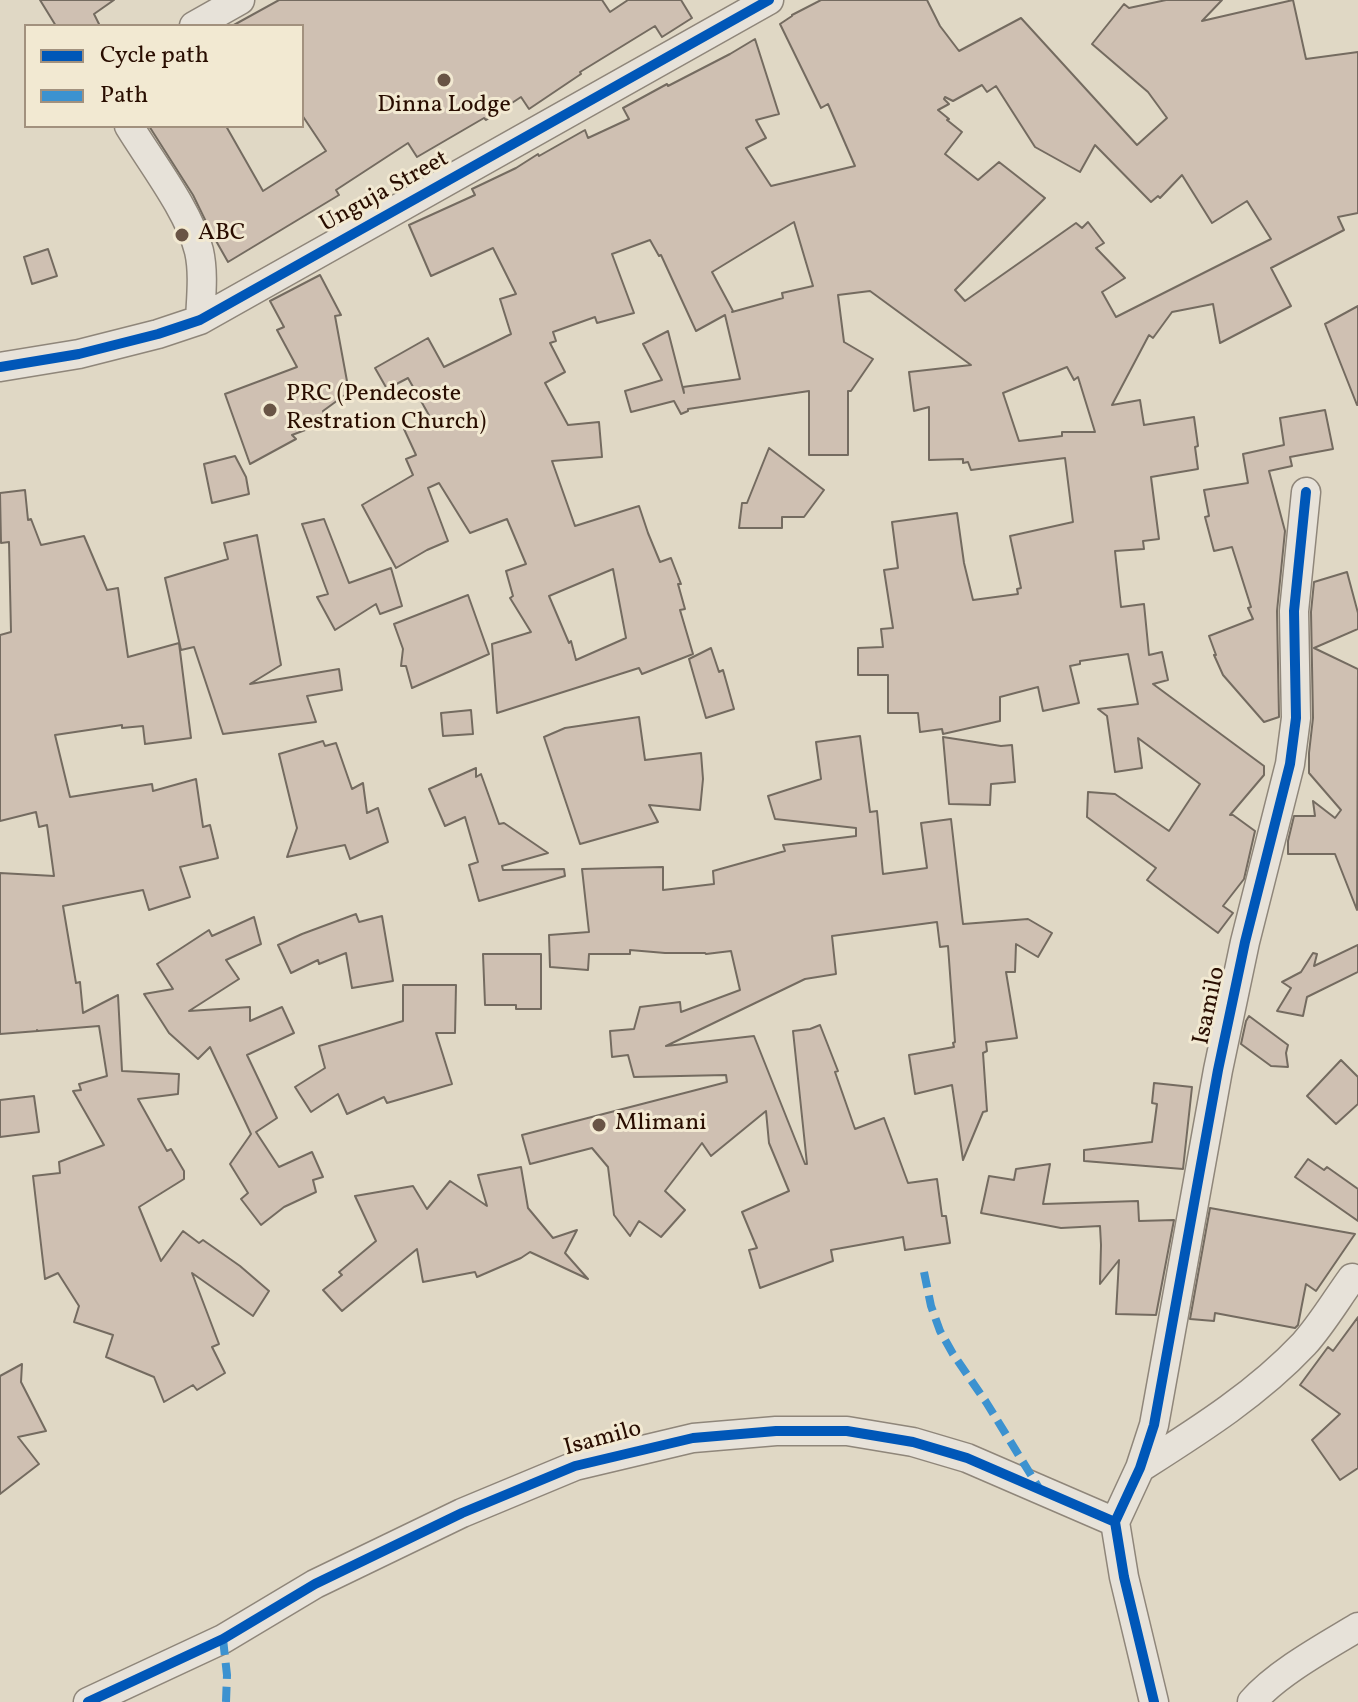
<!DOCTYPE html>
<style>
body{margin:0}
#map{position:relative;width:1358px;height:1702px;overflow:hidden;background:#e0d8c5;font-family:Vollkorn,serif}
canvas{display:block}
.legend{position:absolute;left:24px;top:24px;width:280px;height:104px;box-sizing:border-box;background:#f2e9d2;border:2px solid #a2917e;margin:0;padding:10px 14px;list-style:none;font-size:24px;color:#290d00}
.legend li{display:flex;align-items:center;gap:16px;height:40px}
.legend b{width:40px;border:2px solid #a2917e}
</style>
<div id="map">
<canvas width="1358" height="1702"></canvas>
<ul class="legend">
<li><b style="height:10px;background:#0057b8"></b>Cycle path</li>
<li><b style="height:10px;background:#3c92d0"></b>Path</li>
</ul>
</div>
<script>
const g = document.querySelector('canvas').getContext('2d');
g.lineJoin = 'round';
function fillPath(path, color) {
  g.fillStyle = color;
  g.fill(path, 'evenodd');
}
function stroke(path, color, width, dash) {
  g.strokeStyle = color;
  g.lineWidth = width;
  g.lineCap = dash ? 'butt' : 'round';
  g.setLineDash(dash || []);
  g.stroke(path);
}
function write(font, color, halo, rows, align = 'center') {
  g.font = font + ' Vollkorn,serif';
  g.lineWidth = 6;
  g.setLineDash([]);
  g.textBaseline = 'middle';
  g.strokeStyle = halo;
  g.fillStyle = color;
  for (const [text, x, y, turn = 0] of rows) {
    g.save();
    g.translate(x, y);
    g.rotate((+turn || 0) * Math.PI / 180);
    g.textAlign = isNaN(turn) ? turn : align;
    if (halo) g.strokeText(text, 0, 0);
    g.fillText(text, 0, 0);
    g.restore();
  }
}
const building = new Path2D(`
 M40,0h74l-20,14 6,12h-44z
 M279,0h323l8,12 18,-12h53l11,18 -30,19 -7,-11 -75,46 1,2 -52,35 -8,-12 -35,23 -2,-2 -67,39 -9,-14 -72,47 3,5 -111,67 -17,-30 -18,-37 -44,-69h77l37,65 63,-40 -24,-36v-89h-70z
 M821,0h106l13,26 19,25 62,-33 116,127 30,-27 -19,-26 -56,-48 32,-40 5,4 37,-8h56l-20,21 91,-21 13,59 52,-7v161l-20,4 6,13 -73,38 20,38 -71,37 -7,-39 -41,8 -19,26 -4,-3 -37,70 28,-5 4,25 50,-8 4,29 -3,1 3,22 -47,8 8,62 -16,2 1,8 -29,2 6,56 23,-3 5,51 13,-3 6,28 -15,4 111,82v9l-34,40h3l22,16 -11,48 -21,27 10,7 -15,20 -71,-53 9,-12 -69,-51 1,-25 27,2 54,37 31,-47 -62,-46 4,30 -27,4 -8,-56 -9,-7 40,-5 -10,-50 -48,7v3l-10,2 9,37 -36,8 -5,-24 -38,10v24l-57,13 -1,-5 -22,3 -2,-19h-30v-38h-30v-27l25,-1 -2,-18 12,-1 -9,-58 14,-2 -6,-46 65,-9 7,50 9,37 45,-6 -1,-5 4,-1 -11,-52 63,-14 -8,-64 -94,12 -3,-8 -5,1v-4l-34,1v-53l-15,4 -5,-39 62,-7 -101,-74 -32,4 6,47 29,17 -22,32h-3v64h-39v-64l-121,18v2l-7,3 -7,-13 -43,11 -6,-21 37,-11 -19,-36 25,-13 16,62 -1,-6 57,-8 -15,-64 -29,16 -35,-76 -2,1 -9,-16 -38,14 22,59 -37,10 -2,-6 -42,15 3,9 -6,2 15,29 -20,11 23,42 31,-3 3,35 -50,4 23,65 64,-20 9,27 12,29 11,-4 10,26h-3l7,25 -5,1 13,44 -51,20 -3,-6 -142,45 -5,-69 39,-12 -21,-34 3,-2 -7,-25 20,-7 -19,-45 -37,14 -31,-50 -11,5 20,53 -21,9 -31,18 -34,-63 51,-30 -7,-16 10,-4 -12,-26 26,-12 -22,-39 -21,11 -12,-21 53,-30 16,29 67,-33 -11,-35 16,-5 -23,-46 -62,28 -22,-51 66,-30 -3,-6 44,-21 22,-14 1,2 46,-26 3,8 41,-19 -6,-11 44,-24 1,2 62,-32 25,-15 24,75 -23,6 10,18 -20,10 25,38 84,-20 -27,-62 -7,4 -41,-84 12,-8v-1zM982,85l5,7 9,-6 39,61 45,25 15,-27 56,57 7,-6 2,2 22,-23 30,48 35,-22 24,38 -155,78 -14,-25 23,-14 -29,-30 8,-5 -16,-21 -6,6 -6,-5 -111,78 -10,-11 90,-92 -46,-36 -21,18 -33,-26 17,-22 -15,-12 2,-1 -11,-9 11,-6 -5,-5 1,-2 8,4zM794,222l19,64 -31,7 1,5 -51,14 1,-1 -21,-39zM1067,367l7,13 4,-3 17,55h-33v4l-43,5 -16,-48zM613,569l13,69 -50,22 -5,-19 -2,2 -20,-47z
 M48,249l9,27 -25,8 -8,-27z
 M320,275l21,40 -6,1 14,76 -26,19 3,6 -7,3 2,4 -29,11 4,4 -46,25 -25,-70 72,-27 -20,-37 7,-3 -14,-26z
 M1358,306v99h-1l-32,-81z
 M1325,410l8,39 -43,8 2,9 -23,5 16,60 -8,80 2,106 -15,5 -41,-47 -9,-20h2l-7,-19 44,-17 -5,-11 3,-1 -19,-60 -18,4 -9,-34 4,-1 -5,-26 44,-7 -5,-29 41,-9 -4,-27z
 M769,448l55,42 -20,27h-22v11h-43l3,-25h5z
 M235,456l11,21 3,17 -37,9 -8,-39z
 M25,490l3,30 3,-1 10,26 43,-9 23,54 11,-2 10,69 51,-14 12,95 -46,6 -2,-18 -21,2v-3l-67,10 15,62 82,-13 1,7 43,-12 7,48 7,-2 8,33 -38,9 10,30 -41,13 -6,-20 -80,16 13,77 4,-1 3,31 35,-18 4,76 57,3 -1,20 -40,5 29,52 4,-2 13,22v8l-45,28 22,54 22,-30 16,12 4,-3 37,26 29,25 -16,25 -61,-43 27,71 -7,3 13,26 -28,17 -4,-5 -29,17 -10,-25 -48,-20 7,-22 -39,-13 5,-16 -21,-33 -13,6 -12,-103 27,-3 -1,-11 45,-17 -31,-54 8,-1 -2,-6 28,-8 -8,-50 -61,5 -1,-1 1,1 -38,3v-161l54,3 -7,-51 -8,2 -3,-15 -36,9v-186l11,-3 -2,-90 -8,1 -1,-50z
 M324,519l25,64 42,-15 11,38 -22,8 -4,-10 -41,26 -18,-33 11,-3 -26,-70z
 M257,535l24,130 -31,19 89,-15 3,21 -35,6 9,26 -93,12 -29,-87 -13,3 -16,-72 63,-19 -4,-16z
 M1347,572l11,41v16l-44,19 44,21 -1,241 -22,-56h-47v-13l6,-25h21l-2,-15 22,17 6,-8 -32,-37v-20l4,-35 -2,-106 3,-30z
 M468,595l21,59 -77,34 -6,-22h-5l2,-17 -9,-25z
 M711,648l8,24 4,-2 11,39 -28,9 -17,-59z
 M471,710l2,24 -30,2 -2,-23z
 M639,717l6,43 56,-7 2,26 -3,31 -51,-5 9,17 -78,22 -36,-107 21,-9z
 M860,736l10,76 7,-1 6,63 44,-6 -6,-45 30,-4 12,105 65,-5 24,14 -14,24 -22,-13 -1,28h-9l11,66 -31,4 1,9 -4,2 4,58 -4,1 -20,48 -11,-75 -37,9 -6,-39 45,-8 -1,-4 2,-1 -7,-96 -8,1 -3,-25 -105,14 4,38 -31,5 -139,67 88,-10 51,128h2l-14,-133 17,-2 10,-4 18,46 -3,1 20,57 29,-11 24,65 29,-4 5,37h4l4,27 -45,7 -2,-13 -72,13 2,11 -73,27 -11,-38 8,-2 -15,-36 47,-21 -20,-48 -3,-32 -55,45 -9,-13 -37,48 20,19 -24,27 -22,-16 -9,15 -16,-21 -6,-48 -16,-19 -62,16 -8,-29 205,-53 -1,-7 -92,2 -6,-22 -16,2 -2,-26 24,-2 6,-22 40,-5 1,10 59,-22 -9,-39 -25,3 -1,-1h-40l-35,-3v4h-41l-1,16 -38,-3 -1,-32 40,-3 -7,-63 81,-2v23l51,-6 -1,-13 72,-20 -2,-6 73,-9v-8l-81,-9 -7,-23 53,-17 -5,-37z
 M943,737l58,9 11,-1 3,37 -24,2 -1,21 -41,-1z
 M323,741l2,5 11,-3 16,46 11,-6 4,30 11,-5 10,34 -38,17 -5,-14 -58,12 10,-29 -18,-74z
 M476,768v9l5,-3 18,50 5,-1 44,30 -46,13 1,4 61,-1 1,7 -86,25 -10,-36 9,-3 -13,-45 -20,9 -16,-37z
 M356,914l3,8 23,-6 11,65 -41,7 -6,-35 -27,11 -1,-4 -27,13 -13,-28 24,-11z
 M254,917l7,27 -35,16 13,19 -50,32 61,-4v14l32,-14 12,26 -47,22 30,63 -21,14 23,35 33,-15 11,25 -10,3 3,12 -32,15 -23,18 -20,-26 7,-6 -18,-29 21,-30 -41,-87 -12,12 -29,-26 -25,-39 29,-5 -16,-25 52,-34 3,6z
 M1358,945v27l-51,25 -4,19 -26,-5 14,-23 -9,-6 19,-10 12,-19 4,1 -3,12z
 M483,954h58v55h-25v-4h-31z
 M403,985h53l-1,48h-19l16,51 -65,19 -3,-6 -37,17 -9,-20 -27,18 -16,-25 30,-19 -6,-22 84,-25z
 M1249,1016l39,29 -2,8 2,14 -17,-1 -30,-22 5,-23z
 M1341,1060l17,17v27l-22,20 -29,-28z
 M1154,1083l38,4 -9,82 -99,-8v-11l68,-8 5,-38 -5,-1z
 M34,1096l5,36 -39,5v-37z
 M1308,1159l16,11 3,-3 31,22v32l-63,-44z
 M1050,1164l-7,40 95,-3 1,20 35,-1 -18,95 -40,-1 3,-54 -19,24 1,-39 -1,-19 -39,2 -80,-15 8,-37 25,4 2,-11z
 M521,1167l7,41 25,30 24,-8 -12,23 23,26 -58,-27 -9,6 -44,19 -2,-5 -52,10 -6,-33 -75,62 -19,-21 19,-15 -3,-3 37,-31 -21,-45 58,-10 14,23 23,-28 37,25 -9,-31z
 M1210,1208l145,26 -39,57 -10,-7 -8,41 -3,3 -80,-15 -1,8 -24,-2z
 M1358,1317v151l-18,12 -28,-40 28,-26 -40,-29 28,-38 5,4z
 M22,1364l-1,18 25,49 -28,6 21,27 -39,30v-118z`);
fillPath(building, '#cfc0b2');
stroke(building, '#746b60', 2);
const minor = new Path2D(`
 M194,26l46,-26
 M129,126c22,36 60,85 70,125 5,22 2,47 1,69
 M0,367l79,-13 79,-20 42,-14 569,-320
 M1140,1468c58,-37 117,-74 164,-124 18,-20 32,-44 48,-66
 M88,1702l135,-63 92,-55 147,-71 113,-47 118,-28 83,-7h71l66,11 54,16 148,64
 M1154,1702l-30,-125 -9,-55 25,-54 14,-43 64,-355 27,-128 45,-178 6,-46 -2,-107 12,-119
 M1252,1702c25,-29 73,-55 106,-75`);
stroke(minor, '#8f867a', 31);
stroke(minor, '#e7e2d9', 28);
stroke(new Path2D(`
 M924,1272l7,34 9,25 13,23 33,48 53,86
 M223,1639l4,36 -1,27`), '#3c92d0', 8, [16, 8]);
stroke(new Path2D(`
 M0,367l79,-13 79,-20 42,-14 569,-320
 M88,1702l135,-63 92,-55 147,-71 113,-47 118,-28 83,-7h71l66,11 54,16 148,64
 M1154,1702l-30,-125 -9,-55 25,-54 14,-43 64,-355 27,-128 45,-178 6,-46 -2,-107 12,-119`), '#0057b8', 10);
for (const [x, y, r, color] of [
 [444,80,8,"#695445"],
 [182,235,8,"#695445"],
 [270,410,8,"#695445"],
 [599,1125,8,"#695445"]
]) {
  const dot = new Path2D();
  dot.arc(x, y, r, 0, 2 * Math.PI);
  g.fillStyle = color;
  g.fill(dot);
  stroke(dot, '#f2e9d2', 3);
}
write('24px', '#290d00', '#f2e9d2', [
 ["Dinna Lodge",444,107,"center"],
 ["ABC",198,235],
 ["PRC (Pendecoste",286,396],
 ["Restration Church)",286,424],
 ["Mlimani",615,1125]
], 'left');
write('24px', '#290d00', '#f2e9d2', [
 ["Unguja Street",385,193,-29],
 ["Isamilo",1211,1006,-78],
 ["Isamilo",603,1440,-15]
]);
</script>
